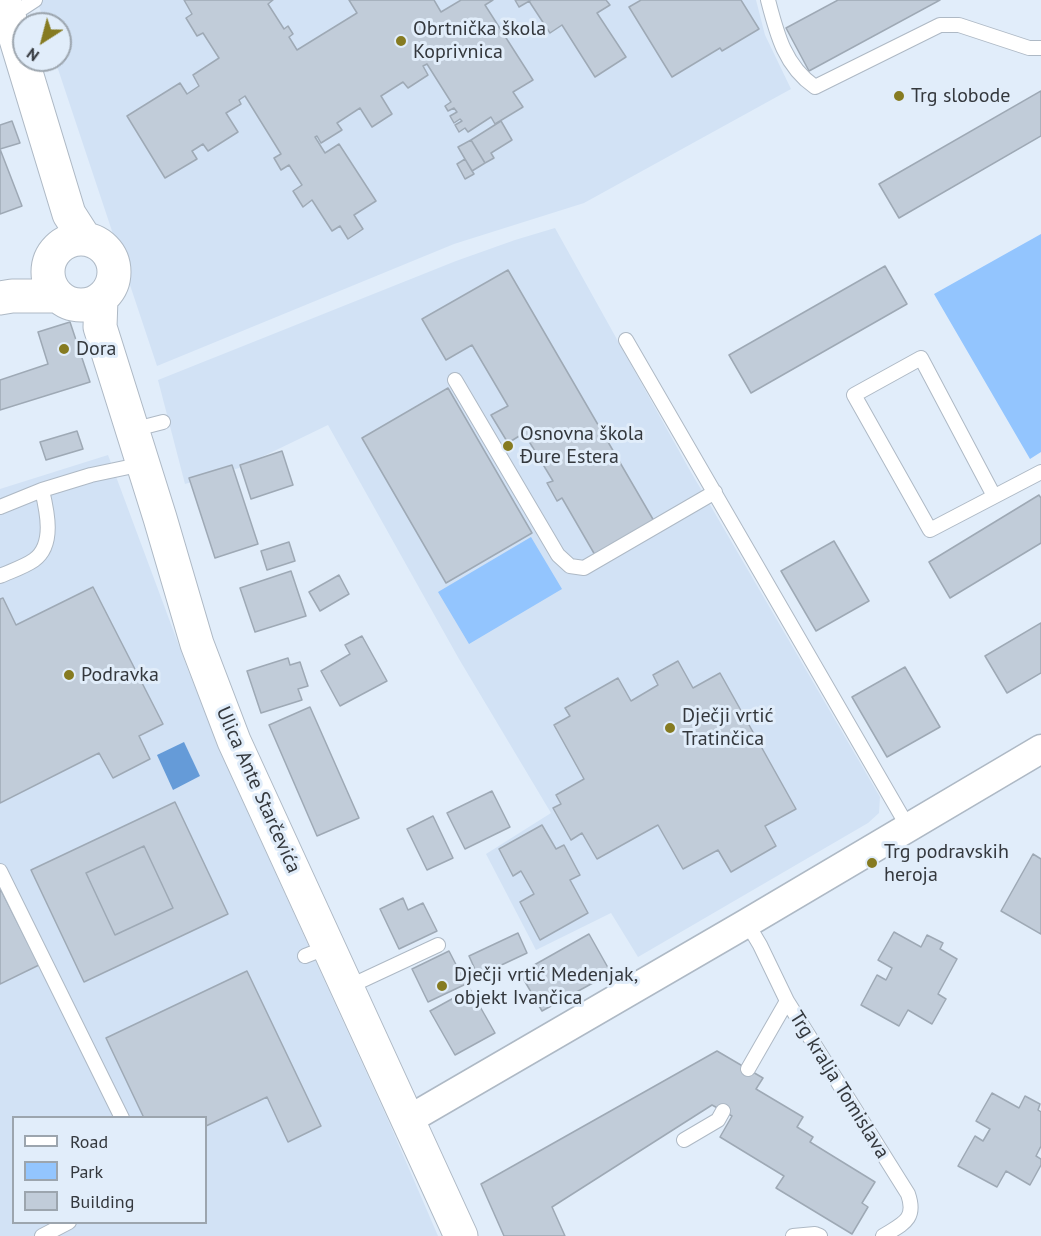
<!DOCTYPE html>
<meta charset="utf-8">
<style>
body{margin:0}
#map{position:relative;width:1041px;height:1236px;overflow:hidden;background:#e1edfa;font-family:"PT Sans",sans-serif}
canvas{display:block}
.legend{position:absolute;left:12px;top:1116px;width:195px;height:108px;box-sizing:border-box;background:#e1edfa;border:2px solid #9ca5ae;margin:0;padding:8px 10px;list-style:none;font-size:18px;color:#34383d}
.legend li{display:flex;align-items:center;gap:12px;height:30px}
.legend b{width:30px;border:2px solid #9ca5ae}
.north{position:absolute;left:12px;top:12px;width:60px;height:60px;box-sizing:border-box;background:#e1edfa;border:2px solid #9ca5ae;border-radius:50%;rotate:216deg;font-size:16px;font-weight:700;line-height:24px;text-align:center;color:#34383d}
.north::after{content:'';display:block;margin:auto;width:21px;height:27px;background:#867b21;clip-path:polygon(50% 0,100% 100%,50% 72%,0 100%)}
</style>
<div id="map">
<canvas width="1041" height="1236"></canvas>
<ul class="legend">
<li><b style="height:8px;background:#fff"></b>Road</li>
<li><b style="height:16px;background:#93c5fe"></b>Park</li>
<li><b style="height:16px;background:#c1ccd9"></b>Building</li>
</ul>
<div class="north">N</div>
</div>
<script>
const g = document.querySelector('canvas').getContext('2d');
g.lineJoin = 'round';
function fillPath(path, color) {
  g.fillStyle = color;
  g.fill(path, 'evenodd');
}
function stroke(path, color, width, dash) {
  g.strokeStyle = color;
  g.lineWidth = width;
  g.lineCap = dash ? 'butt' : 'round';
  g.setLineDash(dash || []);
  g.stroke(path);
}
function write(font, color, halo, rows, align = 'center') {
  g.font = font + ' "PT Sans",sans-serif';
  g.lineWidth = 6;
  g.setLineDash([]);
  g.textBaseline = 'middle';
  g.strokeStyle = halo;
  g.fillStyle = color;
  for (const [text, x, y, turn = 0] of rows) {
    g.save();
    g.translate(x, y);
    g.rotate((+turn || 0) * Math.PI / 180);
    g.textAlign = isNaN(turn) ? turn : align;
    if (halo) g.strokeText(text, 0, 0);
    g.fillText(text, 0, 0);
    g.restore();
  }
}
fillPath(new Path2D(`
 M37,0h719l9,35 26,54 -207,114 -130,41 -297,122 -102,-306h5v-36h-15z
 M555,228l133,239 192,330 -1,16 -11,10 -230,134 -27,-44 -75,37 -50,-96 65,-41 -92,-154 -131,-234 -89,43 -54,16 -27,-104 298,-119 59,-21z
 M108,455l80,215 45,110 155,340 50,116h-438v-747zM14,1118h192v104h-192z`), '#d2e2f5');
fillPath(new Path2D(`
 M1041,234v218l-11,7 -96,-165z
 M531,537l31,52 -93,55 -31,-52z`), '#93c5fe');
fillPath(new Path2D(`
 M184,742l16,34 -27,14 -16,-35z`), '#659bd8');
const building = new Path2D(`
 M184,0h89l-5,4 16,25 4,-3 5,8 -4,3 8,13 60,-37 -8,-13h85l7,12 20,-12h32l-8,5 48,75 -20,12 10,15 -28,17 -4,-7 -23,15 -3,-4 -6,4 -4,-7 7,-4 -2,-2 -6,4 -4,-7 7,-4 -3,-4 -6,3 -3,-5 6,-4 -24,-38 -4,2 5,9 -20,13 -5,-6 -22,14 11,18 -20,13 -12,-19 -23,15 5,7 -21,13 -4,-7 -2,1 10,16 14,-9 37,57 -22,14 9,14 -15,10 -8,-13 -8,5 -20,-31 -9,7 -10,-16 9,-6 -13,-20 -8,5 -7,-12 7,-4 -36,-58 -6,4 2,4 -15,9 12,19 -30,19 -5,-7 -11,7 5,8 -32,19 -38,-62 53,-33 7,11 12,-8 -6,-11 26,-17 -16,-25 -6,3 -11,-18 6,-4z
 M515,0h16l-12,7z
 M531,0h75l4,5 -13,8 29,44 -31,20 -33,-52 -12,8 -21,-32z
 M641,0h100l18,29 -37,22 -2,-3 -48,29 -43,-70z
 M838,0h102l-131,71 -23,-43z
 M1041,91v45l-142,82 -20,-34z
 M12,121l8,22 -20,6v-24z
 M501,121l11,19 -21,13 3,5 -9,5 -14,-23z
 M471,140l14,23 -13,8 -14,-24z
 M0,149l22,57 -22,8z
 M465,159l9,15 -9,5 -8,-15z
 M885,266l22,38 -156,89 -22,-38z
 M508,270l146,251 -59,34 -33,-57 -5,3 -10,-18 6,-2 -29,-48 -16,10 -17,-28 17,-9 -36,-61 -26,15 -24,-41z
 M70,322l20,60 -90,28v-30l48,-16 -10,-32z
 M448,388l84,145 -86,50 -84,-145z
 M77,431l6,18 -37,11 -6,-18z
 M282,451l11,34 -42,14 -11,-34z
 M232,465l26,79 -43,14 -26,-80z
 M1039,495l2,3v45l-91,55 -21,-36z
 M834,541l35,60 -53,30 -35,-60z
 M289,542l6,19 -28,9 -6,-19z
 M291,571l15,45 -51,16 -15,-44z
 M339,575l10,19 -29,17 -11,-19z
 M93,587l70,137 -24,12 11,23 -37,19 -14,-25 -99,50v-204l3,-1 13,27z
 M1041,623v50l-34,20 -22,-37z
 M362,636l25,45 -47,25 -19,-35 29,-17 -5,-9z
 M288,658l2,7 10,-3 8,24 -10,3 4,11 -41,13 -14,-42z
 M678,661l15,27 27,-15 76,136 -31,17 11,20 -45,26 -13,-22 -35,19 -25,-44 -61,34 -15,-26 -11,7 -18,-32 8,-4 -5,-9 28,-16 -30,-54 16,-9 -5,-8 53,-30 13,23 27,-16 -5,-10z
 M905,667l35,60 -53,30 -35,-60z
 M310,707l49,111 -42,18 -48,-111z
 M492,791l18,36 -45,22 -18,-36z
 M175,802l53,112 -144,68 -53,-112zM144,846l29,62 -58,27 -29,-62z
 M433,816l20,42 -26,12 -20,-41z
 M542,825l14,24 8,-4 16,30 -10,5 18,33 -48,27 -20,-38 14,-8 -13,-23 -8,5 -14,-27z
 M144,846l29,62 -58,27 -29,-62z
 M1033,854l8,5v75l-40,-23z
 M0,888l39,77 -39,19z
 M403,898l5,12 15,-7 14,28 -38,18 -19,-40z
 M894,932l27,15 6,-12 16,8 -3,6 17,10 -19,35 8,5 -14,25 -24,-14 -9,16 -38,-21 16,-30 9,5 6,-12 -14,-8z
 M518,933l9,20 -49,23 -9,-20z
 M589,934l22,39 -69,38 -22,-38z
 M449,951l17,33 -38,18 -16,-33z
 M247,971l74,155 -33,16 -21,-45 -61,29v-8h-62l-38,-80z
 M470,989l25,44 -40,22 -25,-44z
 M717,1051l46,27 -7,11 47,28 -6,10 16,10 -3,5 65,40 -13,21 6,4 -16,27 -76,-46 8,-12 -64,-39 12,-21 -20,-11 -160,102 13,29h-61l-23,-52z
 M992,1093l27,15 6,-12 15,8 -2,6 3,2v34l-5,10 5,3v6l-11,20 -24,-14 -9,16 -39,-21 17,-30 8,5 7,-12 -14,-8z`);
fillPath(building, '#c1ccd9');
stroke(building, '#9ea9b5', 1.5);
const service = new Path2D(`
 M768,0c9,35 17,66 47,87l125,-62h19l70,23h12
 M9,17l26,-17
 M626,340l282,487
 M455,380l103,175 12,11 14,2 131,-76
 M132,430l31,-8
 M42,490l49,-15 52,-11
 M994,496l-73,-138 -67,37 76,135 111,-58
 M0,507l42,-17c5,21 13,55 -8,70 -10,7 -23,11 -34,16
 M0,871l122,247
 M747,923l13,22 27,56 121,193c9,26 -6,30 -25,42
 M305,956l23,-9
 M348,987l90,-42
 M748,1069l39,-68
 M684,1140l34,-20 5,-9
 M42,1236l27,-14
 M793,1236l22,-2 5,2`);
const minor = new Path2D(`
 M408,1120l339,-197 294,-174`);
const secondary = new Path2D(`
 M4,0l65,214 16,25
 M48 272a33 33 0 1 1 66 0a33 33 0 1 1-66 0Z
 M0,298l12,-2h46
 M101,299l-1,28 60,191 37,126 37,97 227,495`);
stroke(service, '#aeb9c5', 16);
stroke(minor, '#aeb9c5', 31);
stroke(secondary, '#aeb9c5', 35);
stroke(service, '#fff', 14);
stroke(minor, '#fff', 28);
stroke(secondary, '#fff', 33);
for (const [x, y, r, color] of [
 [401,41,6,"#867b21"],
 [899,96,6,"#867b21"],
 [64,349,6,"#867b21"],
 [508,446,6,"#867b21"],
 [69,675,6,"#867b21"],
 [670,728,6,"#867b21"],
 [872,863,6,"#867b21"],
 [442,986,6,"#867b21"]
]) {
  const dot = new Path2D();
  dot.arc(x, y, r, 0, 2 * Math.PI);
  g.fillStyle = color;
  g.fill(dot);
  stroke(dot, '#e1edfa', 2);
}
write('20px', '#34383d', '#e1edfa', [
 ["Obrtnička škola",413,29],
 ["Koprivnica",413,52],
 ["Trg slobode",911,96],
 ["Dora",76,349],
 ["Osnovna škola",520,434],
 ["Đure Estera",520,457],
 ["Podravka",81,675],
 ["Dječji vrtić",682,716],
 ["Tratinčica",682,739],
 ["Trg podravskih",884,852],
 ["heroja",884,875],
 ["Dječji vrtić Medenjak,",454,975],
 ["objekt Ivančica",454,998]
], 'left');
write('20px', '#34383d', '#e1edfa', [
 ["Ulica Ante Starčevića",258,790,66],
 ["Trg kralja Tomislava",839,1085,58]
]);
</script>
